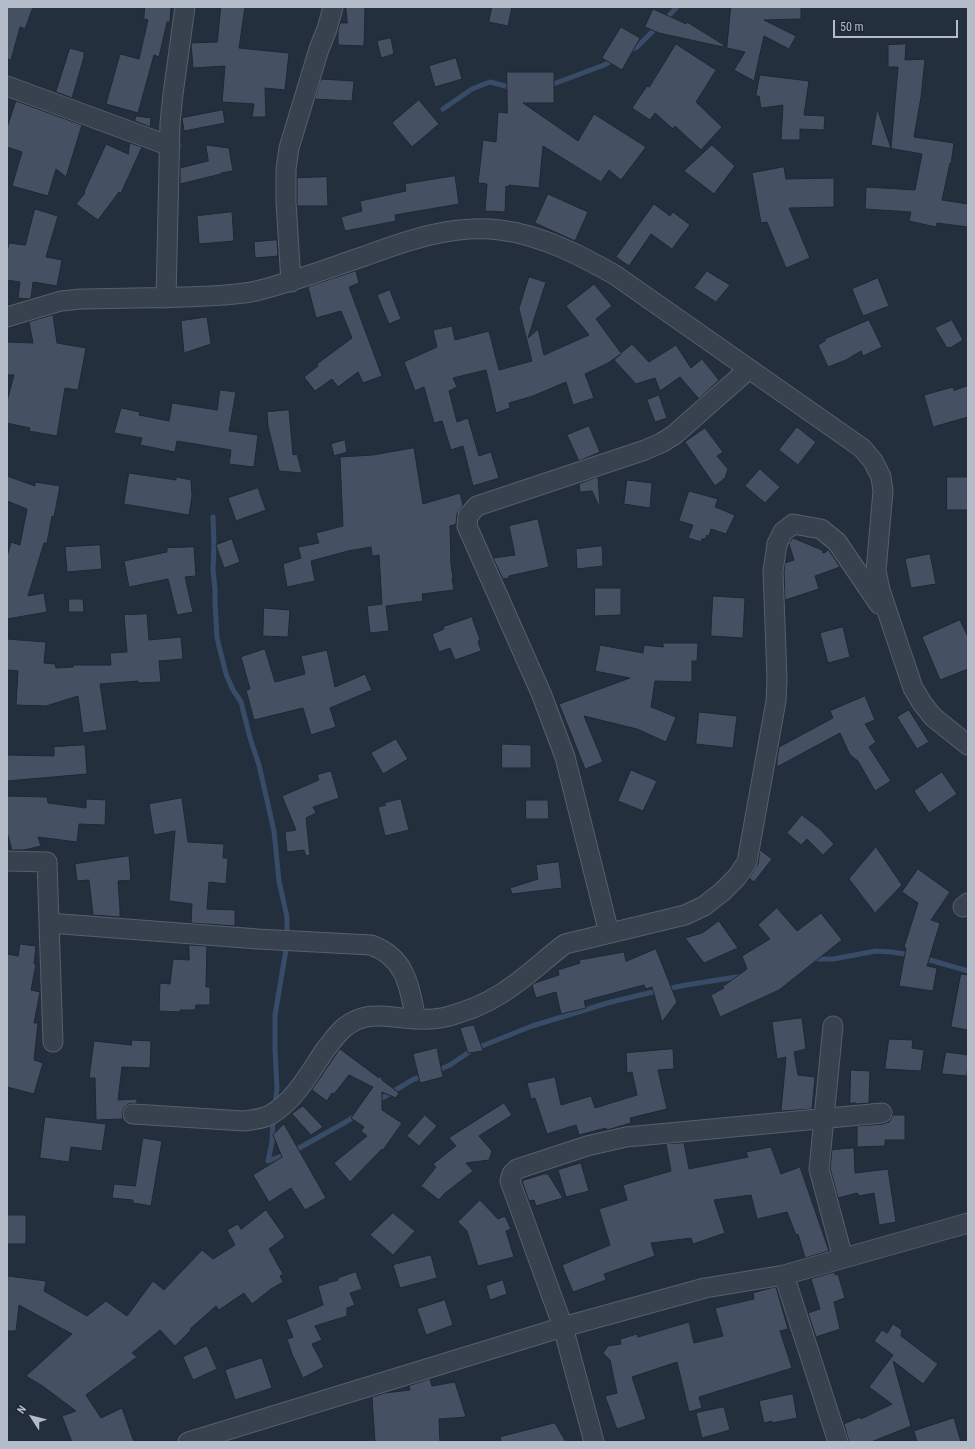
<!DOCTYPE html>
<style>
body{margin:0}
#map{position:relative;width:975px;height:1449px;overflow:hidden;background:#242f3e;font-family:"Roboto Condensed",sans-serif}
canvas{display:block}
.frame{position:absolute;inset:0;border:8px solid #b4bcc9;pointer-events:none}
.north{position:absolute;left:12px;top:1397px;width:40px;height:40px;-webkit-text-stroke:3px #1d2633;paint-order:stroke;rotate:306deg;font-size:11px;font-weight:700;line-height:16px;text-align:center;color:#b4bcc9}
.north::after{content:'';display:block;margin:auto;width:14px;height:18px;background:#b4bcc9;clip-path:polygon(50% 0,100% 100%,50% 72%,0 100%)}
.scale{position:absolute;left:833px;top:20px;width:125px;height:18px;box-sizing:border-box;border:2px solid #b4bcc9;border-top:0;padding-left:5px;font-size:12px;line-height:14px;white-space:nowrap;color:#b4bcc9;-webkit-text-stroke:3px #1d2633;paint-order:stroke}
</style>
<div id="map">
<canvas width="975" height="1449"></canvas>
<div class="frame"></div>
<div class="north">N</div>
<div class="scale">50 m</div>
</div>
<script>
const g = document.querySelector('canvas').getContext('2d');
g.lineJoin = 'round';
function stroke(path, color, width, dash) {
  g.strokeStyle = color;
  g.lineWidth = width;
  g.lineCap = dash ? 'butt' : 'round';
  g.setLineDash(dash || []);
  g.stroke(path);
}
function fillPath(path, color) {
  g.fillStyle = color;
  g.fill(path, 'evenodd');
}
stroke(new Path2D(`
 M665,20l12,-13
 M629,51l8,-4 20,-20
 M548,86l56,-21 11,-6
 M443,109l29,-20 18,-7 23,6
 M213,517l1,29 -1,23 2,21v12l2,36 9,36 7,16 8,12 9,36 9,27 15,66 5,50 8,36v27l-12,71v34l2,40 -2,15
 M923,958l45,13
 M812,959h21l43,-8 16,1 19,3
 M436,1071l14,-6 22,-15 60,-24 79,-24 46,-11 29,-6 57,-9
 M377,1101l37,-22 10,-3
 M268,1161l24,-9 52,-29 13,-8
 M268,1161l4,-19 1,-24`), '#394c67', 5);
const building = new Path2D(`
 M7,7h26l-8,22 -5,-2 -9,33 -4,-1z
 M145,7h26l-1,15h-3l-8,35 -5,-2 -16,58 -32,-9 14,-50 19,5 9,-39 -4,-1z
 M221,7h24l-6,41 50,5 -4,37 -20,-2 1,29h-14l2,-13 -32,-2 3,-36 -32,2 -2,-25 26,-1z
 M346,7h19l-1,39 -26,-1v-14l2,-8h7z
 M492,7h20l-4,19 -19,-4z
 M731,7h70v12l-37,1 32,16 -7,13 -25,-13 -10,45 -20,-11 11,-18 -18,-4z
 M653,9l33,15 1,-2 37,23 -1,2 -64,-14 -14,-6z
 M621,27l19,11 -18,32 -20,-12z
 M391,38l3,16 -13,4 -4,-17z
 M676,44l40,26 -20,32 26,25 -21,23 -26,-24 -2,3 -18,-16 -5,7 -18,-12 15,-22 2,1z
 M906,44l-1,16 20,-1 -4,38 -7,40 40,6 -3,21 -1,-1 -8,37 26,4v23l-31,-4 -1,4 -27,-6 2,-9 -46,-3 1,-22 49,3 7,-36 -51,-9 6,-37 14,40 7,-81h-10v-22z
 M70,48l14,4v5l-12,41 -16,-6z
 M456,58l6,21 -27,8 -6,-21z
 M507,72h47v31h-31l55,38 16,-27 52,33 -25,33 -12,-10 -8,12 -58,-36 -4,42 -30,-3v2l-3,-1 -1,26 -20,-1 2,-27 -9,-1 5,-43 13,2 2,-30 9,1z
 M760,75l49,6 -5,34 21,1 -1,14 -24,-1v11h-19l2,-35 -22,3 -2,-12h-3z
 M321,79l33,2 -2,20 -37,-2z
 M419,100l20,24 -27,23 -20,-24z
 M16,101l66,24 -16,52 -10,-8 -8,27 -36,-10 10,-34 -15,-5v-19z
 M223,110l2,13 -41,8 -2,-13z
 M136,116l15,2 -1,9 -15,-6z
 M130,143l12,4 -21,46 -2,-1 -21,28 -22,-16 9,-11 -1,-1 22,-48 22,10z
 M206,145l23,3 4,23 -12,2v1l-41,10v-16l28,-7z
 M712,145l23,21 -21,28 -30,-23z
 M784,167l2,12 48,-1v29l-45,1 21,50 -24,10 -19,-46 -6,1 -9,-50z
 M455,176l4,28 -64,11 1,6 -51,10 -4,-14 21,-6 -2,-10 46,-10 -1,-7z
 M327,177l1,29h-31v-28z
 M548,194l40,18 -13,29 -40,-18z
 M654,204l16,12 3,-4 17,13 -18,24 -21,-15 -22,32 -13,-9z
 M35,209l23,7 -12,41 16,3 -5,26 -24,-4 -2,16 -3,1 -10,-1 2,-16 -13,-2v-28l2,-9 16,2z
 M232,212l2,29 -35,3 -2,-28z
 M277,240l1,16 -23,2 -1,-16z
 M356,271l3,12 -10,4 33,89 -19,7 -5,-11 -20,15 -6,-8 -17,12 -11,-14 14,-11 -1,-2 35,-26 -11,-27 -25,7 -8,-31z
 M707,271l23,14 -14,17 -22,-14z
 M529,277l17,5 -18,56 10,-9 6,26 45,-20 -23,-29 28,-22 18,22 -16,13 25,34 11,-9 17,18 27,-17 15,23 11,-9 17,21 -20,19 -19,-22 -20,14 -5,-13 -19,6 -22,-24 7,-6 -13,9 -23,11 9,24 -21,7 -7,-23 -33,14 -24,7 1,5 -14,5 -10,-43 -33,8 4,9 -8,4 8,31 11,-4 11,38 12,-4 8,26 -26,8 -10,-40 -12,4 -9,-29 -8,2 -10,-36 -9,4 -11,-29 33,-15 -4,-17 19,-4 3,14 34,-9 10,39 33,-9 -13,-52z
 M878,278l11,28 -26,10 -11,-27z
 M390,290l11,29 -12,5 -12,-29z
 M53,315l4,28 29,5 -8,42 -13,-2 -8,48 -28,-5 1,-3 -23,-5v-22l7,-26h-7v-33l26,1 -4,-21z
 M207,317l4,27 -27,9 -3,-32z
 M869,320l13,27 -19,9 -2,-5 -15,9 -18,7 -10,-22 7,-4v-2z
 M952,320l11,20 -13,8 -1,-1 -2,1 -12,-20z
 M968,386v31l-35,10 -9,-32 29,-8 1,3z
 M220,390l16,2 -7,39 29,4 -4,32 -25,-3 2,-14 -54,-9 -2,11 -35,-7 2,-7 -28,-5 7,-25 19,4 -1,3 30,6 3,-18 45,7z
 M659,395l8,23 -12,4 -8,-22z
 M289,410l4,45 4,-1 5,19 -23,-2 -11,-45 -1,-14z
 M589,426l11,26 -21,9 -12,-26z
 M797,427l19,15 -18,23 -19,-15z
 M705,428l18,24 -6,4 11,13 -3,9 -10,8 -30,-44z
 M345,440l2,12 -13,4 -3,-12z
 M414,448l9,56 37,-11 3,12 -6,9 -1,10 -6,2 1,38 2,14h-1l2,12 -32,4 1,7 -37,5 3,25 -19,2 -3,-27 15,-2 -3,-49 -7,1 -1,-9 -23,4 -37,10 4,20 -28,6 -4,-23 18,-6 -3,-11 21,-4 -3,-10 27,-7 -3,-69 33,-2z
 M760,469l20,18 -15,16 -20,-17z
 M129,473l47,7v-3l15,3 1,16 -3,19 -65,-11z
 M7,476l28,10v-4l25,4 -6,31 -2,-1 -5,27h-3l-16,53 16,-3 3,19 -40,7v-62l4,-15 9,3 7,-36 -20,-8z
 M598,477l2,29h-1l-7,-15 -12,1 -1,-8z
 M947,477h21v33h-21z
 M627,480l25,3 -2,25 -26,-4z
 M258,488l8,22 -30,11 -8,-23z
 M689,491l29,8 -3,8 20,8 -9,19 -15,-5 -2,7 -2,-1 -2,4h-3l-1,3 -13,-4 5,-13 -14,-4z
 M538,519l11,48 -40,9v2l-6,1 -10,-21 22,-3 -6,-29z
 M793,538l29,12 1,3 3,-1 2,-3 12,18 -25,9 4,13 -34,11 -1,-28 1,-9 9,-3 -5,-16z
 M232,539l8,23 -16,6 -8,-23z
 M100,545l2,24 -35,3 -2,-25z
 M602,546l1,20 -26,3 -1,-20z
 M194,547l2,29 -11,1 8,35 -16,3 -9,-36 -39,8 -5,-26 43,-9v-4z
 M930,554l6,30 -25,4 -6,-29z
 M595,588h26v27l-26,1z
 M713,596l32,2 -2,40 -32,-2z
 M69,599h14l1,13h-15z
 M264,608l26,2 -2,27 -25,-1z
 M147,614l2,26 32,-3 2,22 -24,2 2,21 -23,1v-2l-38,3 7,46 -24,3 -5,-37 -32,10 -30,-1 2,-34 -11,-1v-31l39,3 -2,21 11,1 1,4 17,-1v-2h38l-1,-12 17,-1 -3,-37z
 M472,617l8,23 -2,1 3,10 -26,9 -5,-12 -11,4 -7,-18 12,-5 -1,-2z
 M960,620l8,17v32l-28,11 -18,-43z
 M843,627l7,30 -22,6 -8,-30z
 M663,643h35l-1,18h-5v21l-37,-1 -4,26 25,10 -10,25 -29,-13 -53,-13 19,46 -18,7 -26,-65 71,-26 -35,-7 5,-26 43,8 1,-8 19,2z
 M265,649l10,33 30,-8 -4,-18 26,-6 8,37 30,-13 7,16 -42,18 6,19 -25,8 -8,-27 -49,12 -8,-30 4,-1 -9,-32z
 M865,696l10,24 -10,4 11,18 -7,5 22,34 -16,10 -17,-30 -8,-6 -10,-22 -63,34v-8l2,-12 54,-29 -3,-7z
 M909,710l20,32 -12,7 -20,-32z
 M699,712l38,4 -4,32 -37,-4z
 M396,739l12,20 -25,15 -12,-21z
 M502,744l29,1v23h-29z
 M85,745l2,29 -80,7v-26l47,1v-9z
 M631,770l26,11 -14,30 -25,-10z
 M331,771l8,27 -26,9 3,6 -10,5 4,37 -4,1 -2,-6 -17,2 -2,-20 11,-2 -14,-34 37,-16 -2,-5z
 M942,772l15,22 -28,19 -15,-22z
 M7,796l40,1 1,6 38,5v-9l20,1 -1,25 -26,-1 -2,18 -39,-5 3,9 -17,4h-12l-5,-18z
 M182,798l6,44 36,2 -1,14h5l-2,26 -17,-2 -2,27 28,1v16l-44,-3 1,-19 -23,-3 6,-70 -21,4 -5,-31z
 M401,799l8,31 -24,6 -7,-29 8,-2 -2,-2z
 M526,800h22l1,19h-23z
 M802,815l18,14 14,15 -11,11 -16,-16 -6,6 -14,-12z
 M876,847l26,38 -27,28 -26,-34z
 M760,850l12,9 -18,23 -5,-4 9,-14z
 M129,856l2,24 -13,1 2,27v9l-27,-2 -4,-35 -12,1 -2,-17z
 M559,862l3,26 -50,6 -2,-6 28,-9 -2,-14z
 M918,869l32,23 -19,28 9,3 -13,43 10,2 -4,23 -34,-5 7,-38 -2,-1 14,-44 -16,-11z
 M777,908l20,23 24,-18 21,27 -63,50 -59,27 -9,-22 13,-7 -2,-1 25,-18 -5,-13 28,-17 -12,-14z
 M719,921l19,27 -34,15 -19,-25 17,-5z
 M20,944l16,2 -2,18h2l-5,26 9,2 -6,31h4l-4,37 9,3 -9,31 -27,-7v-133l11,2z
 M189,945l18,1 -1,41h4v18h-14l-1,5h-15v2l-21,-1 1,-28 10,1 3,-25 16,1z
 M656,949l21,53 -15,20 -10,-35 -6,2 -2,-4 -60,16 2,7 -25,6 -5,-22 -20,6 -4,-13 3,-2 24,-8 -1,-5 22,-7 -1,-3 45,-8 2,9z
 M961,974l7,1v55l-17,-3z
 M802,1018l4,31 -12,3 4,23 17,2 -3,32 -31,2 5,-54 -9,2 -5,-37z
 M474,1025l9,26 -15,2 -8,-25z
 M889,1039l24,1 -1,8 12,2 -3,21 -36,-2z
 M132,1040l19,1 -1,27 -28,-1 -4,33 19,-1v4l-9,1 -4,4 -2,6 1,5 -27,1 -1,-42h-6l5,-37 37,4z
 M437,1048l6,29 -23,6 -7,-29z
 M340,1049l39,29 2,-3 1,5 17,13 -3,5 -14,-6v18l20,13 -19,27 -1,-1 -32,33 -16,-19 33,-27 -6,-5 3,-4 -13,-9 22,-31 -24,-12 -15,19 -2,-1 -5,8 -15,-11z
 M673,1049l1,20 -16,1 9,39 -37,9 1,5 -24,7 -1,-2 -27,7 -3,-10 -29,9 -12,-36 -4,1 -4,-16 28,-6 6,28 30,-9 4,12 42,-13 -5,-23 -5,1 -1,-20z
 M946,1052l22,3 -1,21 -25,-2z
 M851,1070l19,1 -1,32 -13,1v-1h-6z
 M504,1103l8,12 -33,21 13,15 -3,9 -23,3 7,8 -29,23 -5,6 -18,-14 15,-19 -3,-3 23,-18 -7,-8z
 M303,1106l20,21 -12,8 -19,-21z
 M425,1115l12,11 -18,20 -12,-10z
 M893,1115h12v25h-20v6l-28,1v-21l26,-2 6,-2z
 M45,1117l61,7 -4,27 -31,-4 -2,15 -29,-4z
 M284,1124l42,74 -21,12 -14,-22 -22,14 -16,-27 29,-18 -9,-22z
 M143,1138l19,3 -11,65 -18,-3v-3l-21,-2 2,-14 21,2z
 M684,1143l5,26 59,-12 -2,-5 25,-5 10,27 19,-7 29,84 -24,7 -7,-24 -2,1 -9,-23 -30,7 -6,-24 -37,5 11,33 -32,11 -2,-6 -40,5 4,13 -51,18 2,6 -33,12 -11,-27 48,-20 -11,-36 28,-9 -4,-15 48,-14 -5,-27z
 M854,1148l1,25 33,-4 8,53 -17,3 -5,-32 -14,3 -3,-3 -19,5 -8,-30 2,-18z
 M581,1163l8,28 -23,6 -8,-27z
 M544,1174h4l15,24 -27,8 -2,-6 -5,1 -7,-20z
 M480,1200l18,19 7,-3 6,13 -5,2 8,26 -36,9 -11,-35 -9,-9z
 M266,1210l19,27 -16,12 14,25 -3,2 3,6 -12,7 -19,15 -8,-11 -25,17 -3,-4 -26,23 1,1 -16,16 -15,-16 -28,23 5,4 -51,38 15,23 21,-10 12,34h-62l-10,-26 14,-5 -32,-24 -18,-11 46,-42 -53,-29 -3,26h-9v-47l1,-8 38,5 -2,10 43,25 19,-15 21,15 26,-35 11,9 38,-40 11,9 22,-14 -8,-15 11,-6 3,5z
 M393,1213l22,18 -22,24 -23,-20z
 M7,1215h19v29h-19z
 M431,1255l6,23 -37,10 -7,-23z
 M356,1272l6,17 -12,4 5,12 -8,3v8l-32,10 7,14 -10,4 12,23 -21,11 -11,-24 -5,-15 6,-2 -7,-17 37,-15 -5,-19 20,-6v-2z
 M835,1272v3l3,-1 7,24 -11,4 6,27 -24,8 -8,-24 12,-4 -9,-30z
 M503,1280l4,14 -17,6 -4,-14z
 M776,1287l12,42 -8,2 12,37 -93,29 3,11 -13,4 -12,-50 -45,15 14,42 -29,10 -12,-33 12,-3 -7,-33 -7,-7 5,-7 13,-2 -1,-5 17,-5 1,3 51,-15 5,21 29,-7 -8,-28 39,-9 -1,-6z
 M445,1300l8,25 -27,10 -9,-26z
 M893,1324l9,6 -1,6 37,28 -15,20 -30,-23 18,65 -40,16h-22l-5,-18 16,-7 1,2 31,-15 -23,-17 24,-32 -19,-14 8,-11 5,3z
 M207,1346l10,23 -24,11 -10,-23z
 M262,1358l10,30 -37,12 -10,-30z
 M430,1379l2,7 23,-4 11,35 -27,2 1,23h-65l-3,-45 13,-4 25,-3 -1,-4z
 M793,1394l4,24 -25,5v-2l-8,2 -5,-22z
 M724,1407l6,23 -28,8 -6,-25z
 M954,1418l7,24h-44l-3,-11z
 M555,1423l11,19h-65l-1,-5z`);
fillPath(building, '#455162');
stroke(building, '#1f2835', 1);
const street = new Path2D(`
 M7,86l163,60
 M291,282l-5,-80v-33l3,-21 30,-99 8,-20 6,-22
 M166,298l4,-175 3,-29 12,-87
 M7,317l54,-16 20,-2c34,-1 68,-1 103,-2 23,-1 49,-1 72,-6 37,-9 73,-23 109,-35 43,-16 89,-32 135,-26 41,5 80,25 115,45l247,173 11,13 8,16 2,14 -7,80 4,19 33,98 9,15 11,14 35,28
 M7,861l40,1 6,180
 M963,907l5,-4
 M49,923l209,16 113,6c36,13 38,42 45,74
 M609,933l-44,-176 -24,-64 -74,-167 1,-10 9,-10 168,-56 16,-7 13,-8 75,-66
 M833,1026l-14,143 24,89
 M133,1114l111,7c9,-1 18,-2 26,-6 25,-14 40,-43 55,-65 6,-7 12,-17 20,-23 24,-19 46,-8 73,-8 14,1 28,-1 41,-6 21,-6 42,-18 59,-31 16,-12 31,-26 47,-38l120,-29 19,-9 18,-14 15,-15 10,-15 29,-161 1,-22 -4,-108 4,-27 6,-12 10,-8 28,5 16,13 42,62
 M784,1275l54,167
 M188,1442l375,-115 142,-39 79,-13 184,-52
 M594,1442l-31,-115 -53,-146 2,-7 5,-5 70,-23 39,-9 256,-24`);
stroke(street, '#565f6c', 21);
stroke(street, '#38414e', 19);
</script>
